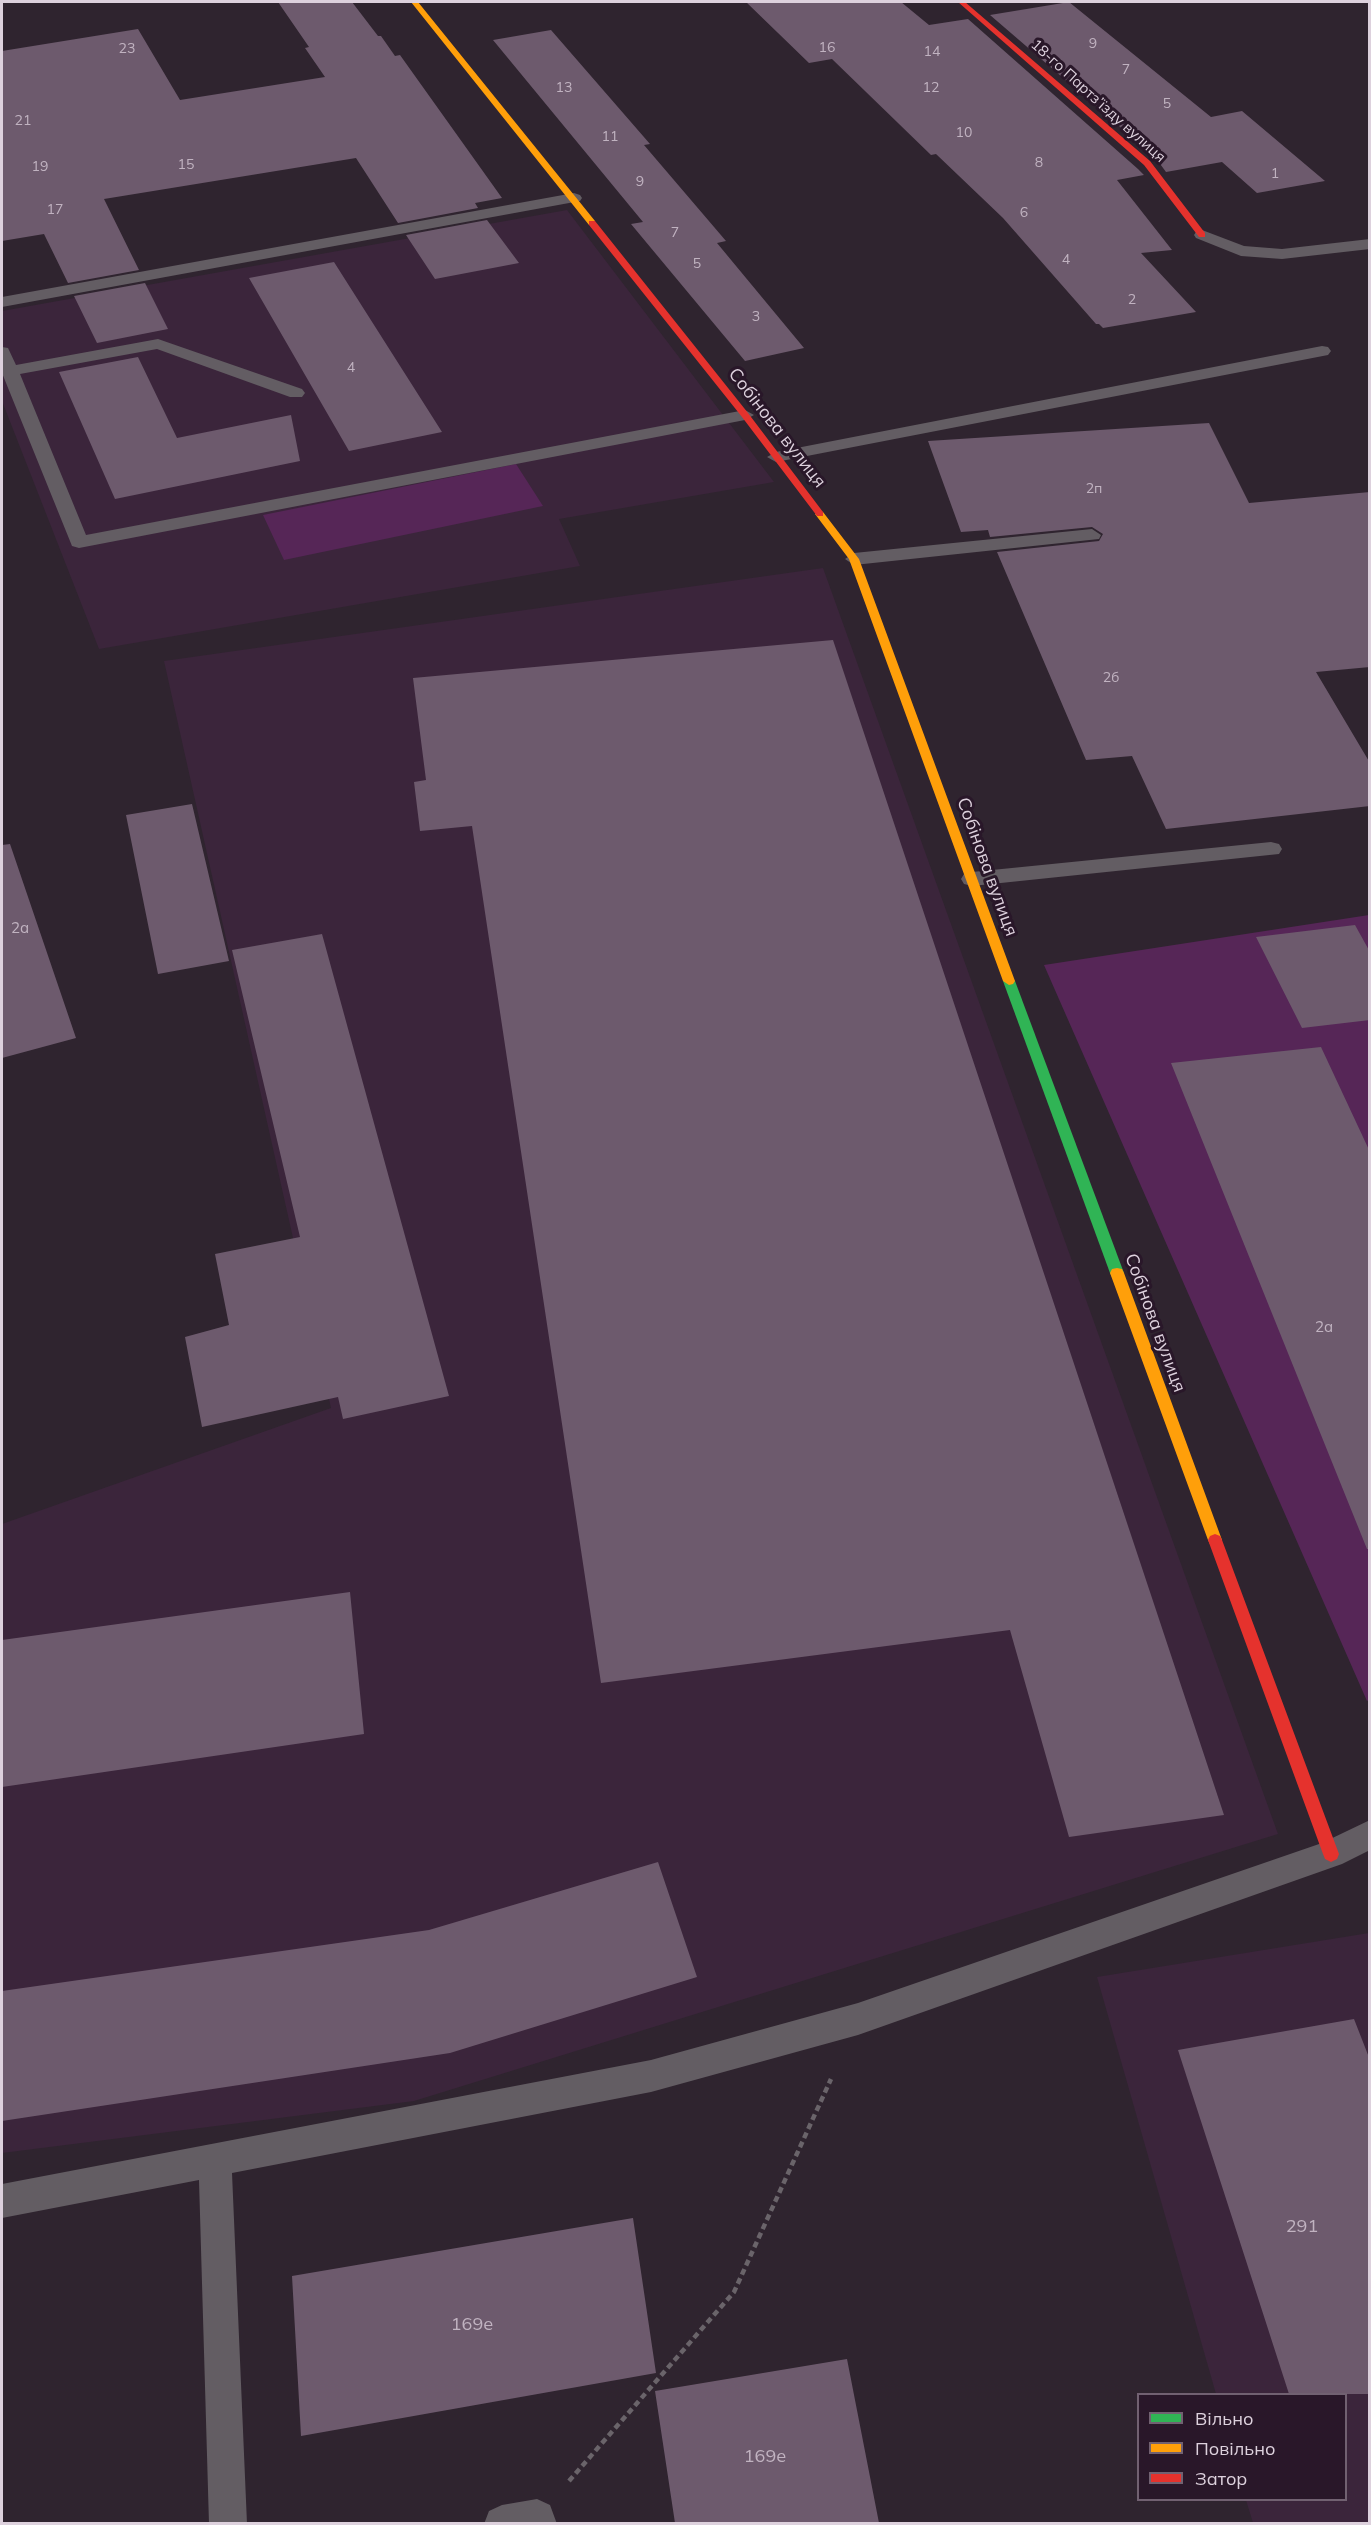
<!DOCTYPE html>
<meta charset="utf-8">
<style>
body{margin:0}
#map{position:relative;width:1371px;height:2525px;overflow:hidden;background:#2f242f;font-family:Mulish,sans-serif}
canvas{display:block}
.frame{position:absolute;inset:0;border:3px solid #ddd1dd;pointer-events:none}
.legend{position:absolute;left:1137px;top:2393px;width:210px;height:108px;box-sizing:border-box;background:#291729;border:2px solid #716171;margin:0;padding:8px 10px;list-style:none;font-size:18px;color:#ddd1dd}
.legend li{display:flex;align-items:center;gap:12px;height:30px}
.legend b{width:30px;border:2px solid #716171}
</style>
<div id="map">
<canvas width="1371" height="2525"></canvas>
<div class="frame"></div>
<ul class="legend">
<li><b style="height:8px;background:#30b455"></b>Вільно</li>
<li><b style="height:8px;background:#ff9f0a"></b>Повільно</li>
<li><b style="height:8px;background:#e5322d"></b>Затор</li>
</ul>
</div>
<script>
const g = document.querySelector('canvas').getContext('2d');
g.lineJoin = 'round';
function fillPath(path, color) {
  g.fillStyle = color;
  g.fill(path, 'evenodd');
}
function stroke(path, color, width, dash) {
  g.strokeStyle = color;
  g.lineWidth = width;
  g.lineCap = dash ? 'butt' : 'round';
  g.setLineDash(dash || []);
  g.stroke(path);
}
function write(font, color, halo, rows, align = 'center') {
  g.font = font + ' Mulish,sans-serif';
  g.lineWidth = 6;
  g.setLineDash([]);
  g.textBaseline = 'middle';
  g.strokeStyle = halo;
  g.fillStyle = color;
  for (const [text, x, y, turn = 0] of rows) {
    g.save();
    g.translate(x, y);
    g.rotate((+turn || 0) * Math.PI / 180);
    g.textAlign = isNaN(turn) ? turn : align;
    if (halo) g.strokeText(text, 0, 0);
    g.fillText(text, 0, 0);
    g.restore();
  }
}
fillPath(new Path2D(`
 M567,210l207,272 -215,37 21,47 -481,83 -97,-248v-90z
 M823,568l455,1266 -864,267 -412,52v-629l329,-116 -167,-747z
 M1369,1933v590h-116l-7,-23h100v-106h-130l-119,-417z`), '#3b253b');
fillPath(new Path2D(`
 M516,464l27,42 -259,54 -21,-45z
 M1369,915l1,784 -3,2 -323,-736z`), '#562657');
fillPath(new Path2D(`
 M278,2h74l26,34h3l14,20 5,-1 102,143 -27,5 3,5 -80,15 -42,-65 -252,41 35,71 -71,13 -24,-49 -42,7v-190l136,-22 42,71 145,-23 -20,-29 4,-1z
 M746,2h155l28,23 39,-6 170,150 6,6 -27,5 55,70 -31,3 55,59 -93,16 -4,-4h-3l-93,-106 -67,-64 -5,1 -99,-96 -23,4z
 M1069,2l142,115 31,-6 83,70 -68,12 -35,-31 -56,10 -11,-15 -165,-142z
 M551,30l99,114 -6,1 82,96 -9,2 87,105 -59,13 -114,-137 12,-2 -150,-182z
 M487,220l32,43 -84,16 -29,-44z
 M334,262l108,170 -93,19 -100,-173z
 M145,283l23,46 -71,14 -23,-47z
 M138,357l39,81 114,-23 9,46 -185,38 -56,-127z
 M1209,423l40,80 121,-11v175l-54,5 54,91v43l-204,23 -34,-73 -46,4 -89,-208 102,-11 4,-7 -11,-7 -102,10 -2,-7 -27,2 -33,-91z
 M833,640l323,970 68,205 -155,22 -59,-207 -409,53 -129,-857 -52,5 -6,-49 12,-2 -13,-102z
 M192,804l37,157 -71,13 -32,-159z
 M10,844l66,194 -74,20v-213z
 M1355,925l15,27v68l-68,8 -46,-91z
 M322,934l127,462 -106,23 -5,-22 -136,30 -17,-90 44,-12 -14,-71 85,-17 -68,-287z
 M1321,1047l49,105v397h-3l-196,-486z
 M350,1592l14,142 -362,53v-147z
 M658,1862l39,115 -247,76 -448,68v-130l427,-61z
 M1354,2019l16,41v334h-81l-111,-344z
 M633,2218l23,155 -355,63 -9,-160z
 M847,2359l32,164h-204l-20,-132z`), '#6d5a6d');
stroke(new Path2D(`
 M569,2481l165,-189 97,-213`), '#6a646a', 4.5, [6, 4]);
fillPath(new Path2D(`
 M574,193l6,2 2,3 -2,3 -578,106v-10z
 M1202,230l42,16 38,3 88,-10v10l-88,10 -41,-3 -45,-18 -2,-3 2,-3z
 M158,339l144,50 3,4 -3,4h-12l-133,-48 -137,25 66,161 659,-125 9,5 -9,5 -666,128 -7,-2 -70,-173v-26l6,1 8,17z
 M1322,346l6,1 3,4 -3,4 -552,107 -9,-5 9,-5z
 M1092,529l9,6 -2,4 -245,26 -9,-6 9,-6z
 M1271,842l8,2 3,5 -3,5 -307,32 -8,-2 -3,-5 3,-5 8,-2z
 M1370,1820v30l-28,14 -484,171 -207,57 -419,81 15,351h-38l-10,-344 -197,38v-34l649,-124 207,-57 464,-160z
 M537,2499l13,6 7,19h-73l5,-13 13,-6z`), '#635d63');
fillPath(new Path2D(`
 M1009,977l6,4 109,292 -2,4h-10l-2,-4 -107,-292z`), '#30b455');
fillPath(new Path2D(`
 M411,2h7l177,219v4h-6z
 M820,511l3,1 36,47 156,422 -2,3 -4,1 -6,-4 -154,-422 -34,-45z
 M1117,1268l5,1 2,4 98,267 -2,4 -5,2 -5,-2 -2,-4 -98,-267 2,-4z`), '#ff9f0a');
fillPath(new Path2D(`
 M958,2h7l185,159 55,72v4h-6l-55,-72z
 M589,221h6l153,192 75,99v4h-6l-75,-99 -153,-192z
 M1215,1534l5,2 2,4 117,314 -2,5 -6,3 -6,-3 -2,-5 -115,-314 2,-4z`), '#e5322d');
write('14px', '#c1b3c1', null, [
 ["9",1093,44],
 ["16",827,48],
 ["23",127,49],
 ["14",932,52],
 ["7",1126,70],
 ["13",564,88],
 ["12",931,88],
 ["5",1167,104],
 ["21",23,121],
 ["10",964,133],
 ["11",610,137],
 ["8",1039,163],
 ["15",186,165],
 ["19",40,167],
 ["1",1275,174],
 ["9",640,182],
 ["17",55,210],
 ["6",1024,213],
 ["7",675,233],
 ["4",1066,260],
 ["5",697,264],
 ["2",1132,300],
 ["3",756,317],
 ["4",351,368],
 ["2п",1094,489],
 ["2б",1111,678]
]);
write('15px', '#ddd1dd', '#291729', [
 ["18-го Партз’їзду вулиця",1098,101,42]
]);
write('15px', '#c1b3c1', null, [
 ["2а",20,928],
 ["2а",1324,1327]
]);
write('18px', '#ddd1dd', '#291729', [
 ["Собінова вулиця",777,428,52],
 ["Собінова вулиця",987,867,70],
 ["Собінова вулиця",1155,1323,70]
]);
write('18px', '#c1b3c1', null, [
 ["291",1302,2227],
 ["169е",472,2325],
 ["169е",765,2457]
]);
</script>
